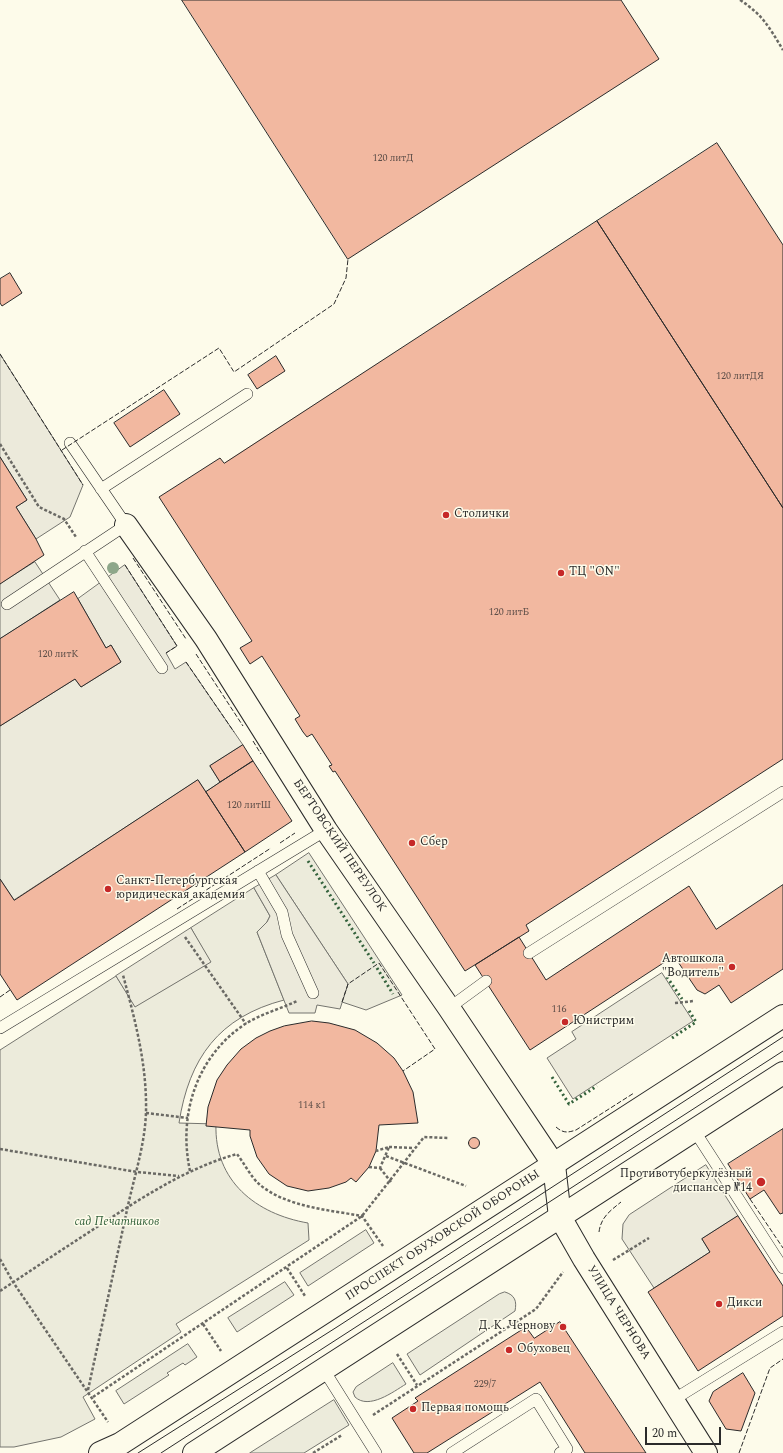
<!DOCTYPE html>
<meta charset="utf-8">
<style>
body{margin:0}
#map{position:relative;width:783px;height:1453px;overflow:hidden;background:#fdfbea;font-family:Spectral,serif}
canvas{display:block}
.scale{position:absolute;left:645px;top:1427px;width:76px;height:18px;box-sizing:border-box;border:2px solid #2b2b2b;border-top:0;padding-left:5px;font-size:12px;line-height:14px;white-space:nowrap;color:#2b2b2b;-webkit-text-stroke:3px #fdfbea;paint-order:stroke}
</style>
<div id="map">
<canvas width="783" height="1453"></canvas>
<div class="scale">20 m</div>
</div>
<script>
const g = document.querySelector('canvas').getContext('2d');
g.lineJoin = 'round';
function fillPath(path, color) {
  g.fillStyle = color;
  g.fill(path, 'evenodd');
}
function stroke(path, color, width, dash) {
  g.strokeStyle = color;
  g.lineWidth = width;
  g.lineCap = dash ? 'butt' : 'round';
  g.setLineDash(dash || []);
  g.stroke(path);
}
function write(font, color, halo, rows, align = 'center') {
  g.font = font + ' Spectral,serif';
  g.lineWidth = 3;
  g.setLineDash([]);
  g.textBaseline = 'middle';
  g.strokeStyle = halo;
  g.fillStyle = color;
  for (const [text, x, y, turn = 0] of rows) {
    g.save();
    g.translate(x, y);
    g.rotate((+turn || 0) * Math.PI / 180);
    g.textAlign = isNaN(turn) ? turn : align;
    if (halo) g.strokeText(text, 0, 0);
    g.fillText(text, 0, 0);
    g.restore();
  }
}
const green = new Path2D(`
 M309,853l93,142 -36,15 -24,-8 6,-18 -72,-109z
 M254,888l16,28 -3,6 -10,10 27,68c-65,17 -95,58 -105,123l37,1c-2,57 40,90 92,99l1,17 -133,84 5,8 -98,65 12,22 -34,18 -47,10h-14v-397l116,-74 19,30 75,-44 -19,-34z
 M366,1230l8,13 -66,43 -8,-13z
 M285,1282l9,13 -57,37 -9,-14z
 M505,1292c10,3 12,9 10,19l-95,64 -13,-21 92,-60z
 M188,1344l9,13 -12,8 -2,-2 -16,10 2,2 -45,29 -8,-13z
 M393,1363l13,21c-13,8 -37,26 -51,13l-2,-5 3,-5z
 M334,1400l15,25 -45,28h-54z`);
fillPath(green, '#ecebdb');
stroke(green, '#74746e', 1);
const parking = new Path2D(`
 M0,354l83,131 -13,32 -34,22 -20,-32 11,-7 -27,-43z
 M35,562l25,38 -60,39v-55z
 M125,565l52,81 -11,7 9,16 11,-7 57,83 -33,21 10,16 -14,10 -8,-12 -184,120 -14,-21v-153l75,-47 6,8 40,-25 -10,-17 -5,3 -28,-49z
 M276,875l72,109 -8,25 -23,-4 -2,8h-26l-32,-81 10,-10 3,-6 -16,-28z
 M191,928l20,34 -76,45 -19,-31z
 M662,973l31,48 -120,78 -26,-41 29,-19 -4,-7z
 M706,1165l32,51 -36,23 8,13 -56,36 -32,-49 1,-15 6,-9z`);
fillPath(parking, '#eceadb');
stroke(parking, '#74746e', 1);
const building = new Path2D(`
 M182,0h439l38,59 -311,200z
 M717,143l66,102v263l-186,-287z
 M597,221l186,287v251l-257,166 3,6 -64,40 -130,-200 -2,1 -4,-6 3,-1 -20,-31 -5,3 -4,-5 -8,-13 5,-3 -38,-60 -12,8 -10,-16 12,-7 -93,-144 61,-39 4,5z
 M10,273l12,20 -20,13 -2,-3v-24z
 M276,356l9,15 -28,18 -9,-14z
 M164,390l16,24 -50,33 -16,-24z
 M0,457l27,43 -11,7 20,32 8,16 -44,29z
 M74,592l32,56 5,-3 10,17 -40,25 -6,-8 -75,47v-87z
 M243,745l10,16 -33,21 -10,-16z
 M253,761l39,60 -47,31 -39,-60z
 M198,780l47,72 -228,148 -17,-26v-95l14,21z
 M783,885v84l-52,34 -12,-18 -14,9 -8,-4 -23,-34 -144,94 -55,-85 44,-28 27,43 143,-94 27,43z
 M312,1021l17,2 26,7 22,13 17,15 9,13 10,21 5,31 -39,2 -3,26 -7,16 -13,15 -5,-4 -5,4 -17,6 -21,3 -21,-5 -18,-12 -12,-17 -7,-21v-6l-44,-4 2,-19 9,-27 10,-15 14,-16 15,-11 14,-7 14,-5z
 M783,1129v84l-3,1 -16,-24 -14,9 -22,-35z
 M468.5 1143a5.5 5.5 0 1 1 11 0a5.5 5.5 0 1 1-11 0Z
 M738,1216l45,70v30l-85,55 -50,-79 62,-40 -8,-13z
 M560,1322l86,131h-61l-45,-71 -113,71h-13l-22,-35 26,-17 -3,-3 111,-71 8,11z
 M743,1373l12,20 -14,38 -15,-2 -17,-28 4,-9z`);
fillPath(building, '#f2b8a0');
stroke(building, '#2b2b2b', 1);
const lane = new Path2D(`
 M101,489l146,-95
 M85,551l77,117
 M7,604l119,-79 -56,-82
 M258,871l24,41 5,23 26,58
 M529,953l254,-161
 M449,1008l37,-27
 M0,1028l326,-198
 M694,1130l89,138
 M324,1370l52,83
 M673,1400l110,-68
 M452,1453l84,-54 31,50 -7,4`);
const street = new Path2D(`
 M126,525l80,114 120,191 123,178 105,157 6,52 24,42 122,194`);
const primary = new Path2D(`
 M100,1453l20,-9 663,-428
 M194,1453l589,-380`);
stroke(lane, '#2b2b2b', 12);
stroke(street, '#2b2b2b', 24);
stroke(primary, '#2b2b2b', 24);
stroke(new Path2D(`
 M740,0c23,15 29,27 43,50
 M0,444l39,63 25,12 12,18
 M185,937l61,87
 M675,1003l19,-2
 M146,1113l42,5
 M389,1147l25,1
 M0,1149l137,23 42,4
 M386,1156l80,30
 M369,1167l11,1 9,-21 -13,4
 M380,1168l11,14
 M190,1171c-12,-56 6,-114 55,-147 16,-10 35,-15 52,-23
 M0,1259l13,23 95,140
 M613,1260l36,-22
 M287,1268l18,28
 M0,1291c33,-22 66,-44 100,-66 43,-28 87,-57 137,-71 7,9 14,23 22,30 27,23 70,26 103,32l21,30
 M203,1324l18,27
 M397,1354l20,31
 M88,1390c13,-60 26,-120 39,-180 7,-33 18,-65 19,-98 1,-48 -11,-92 -23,-137
 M93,1397l269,-181 62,-79 24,1
 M373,1415l163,-106 27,-37
 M313,1453l29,-18`), '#6a6964', 2.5, [3, 2]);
stroke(lane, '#fdfbea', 11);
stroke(street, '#fdfbea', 22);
stroke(primary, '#fdfbea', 22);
stroke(new Path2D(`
 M138,1453l199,-126 446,-290
 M161,1453l622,-402`), '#2b2b2b', 1);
stroke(new Path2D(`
 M308,861l66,102
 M377,968l16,26
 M667,977l15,22
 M672,1038l24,-16 -8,-13
 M552,1077l17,27 28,-18`), '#34623c', 3, [2, 3]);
stroke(new Path2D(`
 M0,354l83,131
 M62,450l157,-102 15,24 100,-68 12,-26 2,-19
 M133,558l53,81
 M125,565l52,81 -11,7
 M196,654l47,72
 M186,662l48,70
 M253,741l8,13
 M280,843l15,-10
 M177,909l94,-61
 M0,997l10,-7
 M342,1002l6,-18 31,-21 56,86 -32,22
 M556,1127c7,6 11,6 20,3l58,-37
 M750,1199l33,49
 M599,1232c2,-15 11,-21 22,-30
 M739,1453l31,-85 13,-9`), '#2b2b2b', 1, [5, 2]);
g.fillStyle = '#8ea78a';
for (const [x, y] of [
 [113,568]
]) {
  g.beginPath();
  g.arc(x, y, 6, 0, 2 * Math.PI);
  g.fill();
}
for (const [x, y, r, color] of [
 [446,515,4,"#c62828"],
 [561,573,4,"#c62828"],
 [412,843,4,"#c62828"],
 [108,889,4,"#c62828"],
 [732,967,4,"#c62828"],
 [565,1022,4,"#c62828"],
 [761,1182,5,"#c62828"],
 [719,1304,4,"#c62828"],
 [563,1327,4,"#c62828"],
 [509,1350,4,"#c62828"],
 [413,1409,4,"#c62828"]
]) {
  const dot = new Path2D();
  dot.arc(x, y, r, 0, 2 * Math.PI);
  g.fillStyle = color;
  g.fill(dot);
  stroke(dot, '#fdfbea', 1.5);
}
write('10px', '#5d4e48', null, [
 ["120 литД",393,159],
 ["120 литДЯ",740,377],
 ["120 литБ",509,613],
 ["120 литК",58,655],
 ["120 литШ",249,806],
 ["116",559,1010],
 ["114 к1",312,1106],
 ["229/7",485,1385]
]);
write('12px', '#2b2b2b', '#fdfbea', [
 ["Столички",454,515],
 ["ТЦ \"ON\"",569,573],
 ["Сбер",420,843],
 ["Санкт-Петербургская",116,882],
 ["юридическая академия",116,896],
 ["Автошкола",724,960,"right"],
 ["\"Водитель\"",724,974,"right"],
 ["Юнистрим",573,1022],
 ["Противотуберкулёзный",752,1175,"right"],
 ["диспансер №14",752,1189,"right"],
 ["Дикси",727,1304],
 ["Д. К. Чернову",555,1327,"right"],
 ["Обуховец",517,1350],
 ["Первая помощь",421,1409]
], 'left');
write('12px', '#2b2b2b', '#fdfbea', [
 ["БЕРТОВСКИЙ ПЕРЕУЛОК",339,846,56],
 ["ПРОСПЕКТ ОБУХОВСКОЙ ОБОРОНЫ",443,1236,-33],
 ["УЛИЦА ЧЕРНОВА",618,1313,58]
]);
write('italic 12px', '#34623c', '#fdfbea', [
 ["сад Печатников",117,1223]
]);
</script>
